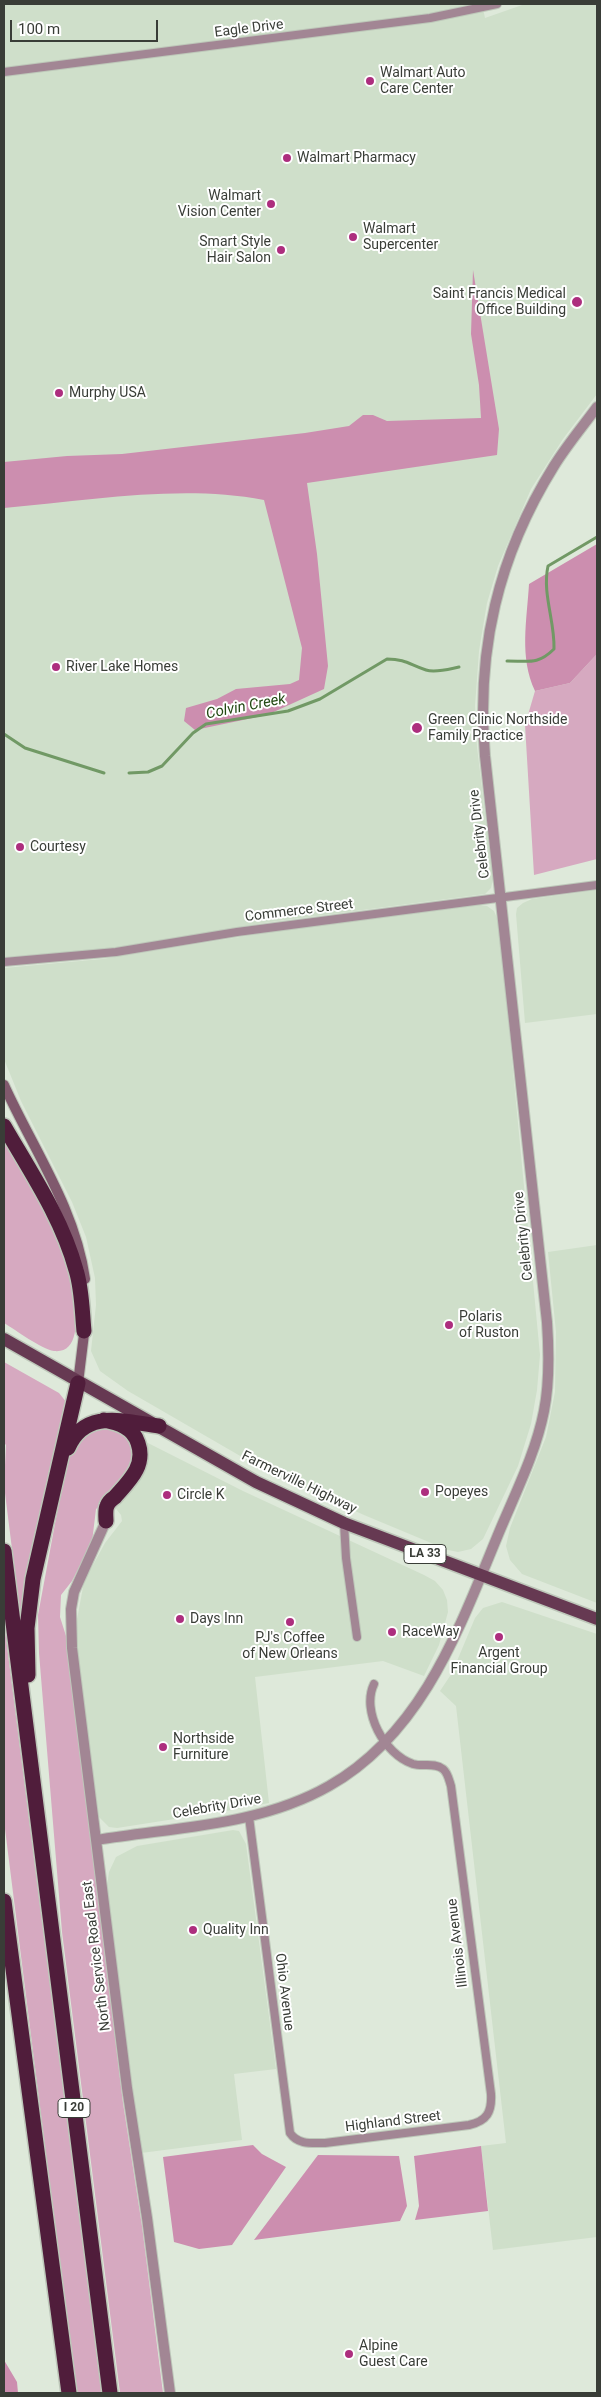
<!DOCTYPE html>
<style>
body{margin:0}
#map{position:relative;width:601px;height:2397px;overflow:hidden;background:#dee9da;font-family:Roboto,sans-serif}
canvas{display:block}
.frame{position:absolute;inset:0;border:5px solid #393d37;pointer-events:none}
.scale{position:absolute;left:10px;top:20px;width:148px;height:22px;box-sizing:border-box;border:2px solid #393d37;border-top:0;padding-left:6px;font-size:15px;line-height:18px;white-space:nowrap;color:#393d37;-webkit-text-stroke:4px #fff;paint-order:stroke}
</style>
<div id="map">
<canvas width="601" height="2397"></canvas>
<div class="frame"></div>
<div class="scale">100 m</div>
</div>
<script>
const g = document.querySelector('canvas').getContext('2d');
g.lineJoin = 'round';
function fillPath(path, color) {
  g.fillStyle = color;
  g.fill(path, 'evenodd');
}
function stroke(path, color, width, dash) {
  g.strokeStyle = color;
  g.lineWidth = width;
  g.lineCap = dash ? 'butt' : 'round';
  g.setLineDash(dash || []);
  g.stroke(path);
}
function write(font, color, halo, rows, align = 'center') {
  g.font = font + ' Roboto,sans-serif';
  g.lineWidth = 4;
  g.setLineDash([]);
  g.textBaseline = 'middle';
  g.strokeStyle = halo;
  g.fillStyle = color;
  for (const [text, x, y, turn = 0] of rows) {
    g.save();
    g.translate(x, y);
    g.rotate((+turn || 0) * Math.PI / 180);
    g.textAlign = isNaN(turn) ? turn : align;
    if (halo) g.strokeText(text, 0, 0);
    g.fillText(text, 0, 0);
    g.restore();
  }
}
fillPath(new Path2D(`
 M4,4h478l3,14 40,-14h72v390l-34,45 -32,50 -33,77 -11,37 -8,48 -4,55 2,41 16,132 -2,9 -6,6 -215,28 -164,27 -102,8z
 M597,890v124l-72,9 -9,-109 1,-6 6,-5 9,-4z
 M480,905l7,1 7,5 5,12 41,432 -3,35 -6,34 -13,42 -35,73 -12,10 -13,3 -10,-2 -84,-35 -103,-47 -133,-77 -28,-20 -9,-20 5,-46 -1,-27 -9,-41 -14,-35 -51,-101 -17,-42v-91l98,-9 169,-27z
 M597,1245v358l-75,-29 -12,-14 -4,-14 4,-18 36,-91 9,-45 1,-60 -8,-80z
 M144,1441l99,50 181,84 11,6 8,9 4,10 1,12 -9,33 -15,31 -41,-15 -128,16 14,126 -37,7 -115,18 -8,-1 -10,-10 -23,-174v-18l7,-38 4,-11 18,-33 17,-22 -1,-6 -8,-10z
 M502,1602l95,32v603l-104,13 -12,-104 25,-3 -50,-437 -16,-15 12,-18 23,-55 8,-10z
 M233,1830l6,1 7,13 30,225 -42,5 8,66 -101,13 -34,-267 2,-14 7,-15 21,-11z`), '#cfdfca');
fillPath(new Path2D(`
 M597,654v205l-63,16 -9,-150 10,-34 35,-8z
 M4,1137c15,27 34,54 47,82 10,21 49,137 3,132 -13,-2 -38,-21 -50,-28z
 M4,1362l55,31 8,10 -45,211 -2,-1 -16,-128 2,-40 -2,-2z
 M100,1426l26,4 12,29 -32,42 -10,8 -4,33 -20,39 -11,14 -1,22 6,19 57,467 19,123 21,167h-43l-58,-461 -23,-279 -1,-38 30,-161 6,-11z
 M4,1622l98,771h-26l-72,-572z`), '#d6a9c0');
fillPath(new Path2D(`
 M473,270l26,159 -2,26 -190,28 10,71 11,112 -4,23 -57,26 -72,15 -11,-9 2,-13 31,-9 19,-10 54,-5 9,-4 3,-32 -38,-148c-85,-16 -174,1 -260,8v-46l63,-6 55,-2 183,-21 44,-7 14,-11h10l14,6 94,-3 -2,-33 -8,-51z
 M597,544v110l-27,29 -35,8c-16,-34 -8,-71 -6,-107z
 M253,2145l9,9 24,13 -54,78 -33,4 -25,-7 -11,-85z
 M481,2146l7,65 -73,9 4,-14 -5,-50z
 M318,2155l81,1 8,50 -7,15 -146,19z
 M4,2360l13,22 1,11h-14z`), '#cc8eaf');
stroke(new Path2D(`
 M507,661c22,0 31,4 47,-12 1,-28 -12,-55 -6,-83l49,-29
 M4,734l21,14 79,25
 M129,773l19,-1 14,-6 31,-33 13,-9 82,-13 32,-12 67,-40c19,0 23,6 39,11 10,3 23,-1 33,-3`), '#719965', 3);
const minor = new Path2D(`
 M4,72l426,-54 67,-14
 M4,962l112,-10 121,-20 360,-47
 M344,1523l2,35 11,79
 M249,1817l41,316c8,12 22,10 35,10l144,-18c18,-4 23,-13 22,-31l-40,-308c-2,-6 -3,-13 -8,-17 -9,-7 -20,-2 -30,-5 -29,-10 -52,-53 -39,-80`);
const tertiary = new Path2D(`
 M106,1521l-32,71 -3,17 1,39 55,440 20,130 23,175
 M97,1840c78,-13 162,-14 232,-54 95,-54 131,-160 171,-256 16,-38 36,-78 44,-119 6,-30 5,-60 3,-89l-62,-566c-9,-106 13,-200 69,-290 13,-21 29,-40 43,-59`);
const secondary = new Path2D(`
 M4,1085c29,64 71,123 81,194
 M78,1383l7,-57`);
const primary = new Path2D(`
 M4,1339l252,143 88,41 253,96`);
const motorway = new Path2D(`
 M4,1126c26,45 58,92 72,144 6,19 6,40 8,61
 M104,1420c14,3 29,7 34,23 8,23 -9,38 -23,54 -3,2 -7,6 -8,9 -2,4 -1,11 -1,15
 M68,1448c17,-40 57,-26 91,-22
 M4,1551l106,842
 M28,1675l-1,-47 6,-49 45,-196
 M4,1901l65,492`);
stroke(minor, '#bdc7b9', 10);
stroke(tertiary, '#bdc7b9', 12);
stroke(secondary, '#bdc7b9', 12);
stroke(primary, '#bdc7b9', 15);
stroke(motorway, '#bdc7b9', 18);
stroke(minor, '#a28694', 8);
stroke(tertiary, '#a28694', 10);
stroke(secondary, '#80596d', 10);
stroke(primary, '#663952', 12);
stroke(motorway, '#501d3b', 15);
for (const [x, y, r, color] of [
 [370,81,5,"#ad2e7e"],
 [287,158,5,"#ad2e7e"],
 [271,204,5,"#ad2e7e"],
 [353,237,5,"#ad2e7e"],
 [281,250,5,"#ad2e7e"],
 [577,302,6,"#ad2e7e"],
 [59,393,5,"#ad2e7e"],
 [56,667,5,"#ad2e7e"],
 [417,728,6,"#ad2e7e"],
 [20,847,5,"#ad2e7e"],
 [449,1325,5,"#ad2e7e"],
 [425,1492,5,"#ad2e7e"],
 [167,1495,5,"#ad2e7e"],
 [180,1619,5,"#ad2e7e"],
 [290,1622,5,"#ad2e7e"],
 [392,1632,5,"#ad2e7e"],
 [499,1637,5,"#ad2e7e"],
 [163,1747,5,"#ad2e7e"],
 [193,1930,5,"#ad2e7e"],
 [349,2354,5,"#ad2e7e"]
]) {
  const dot = new Path2D();
  dot.arc(x, y, r, 0, 2 * Math.PI);
  g.fillStyle = color;
  g.fill(dot);
  stroke(dot, '#fff', 2);
}
for (const [x, y, w] of [
 [425,1554,42],
 [74,2108,32]
]) {
  const box = new Path2D();
  box.roundRect(x - w / 2, y - 9.5, w, 19, 4);
  g.fillStyle = '#fff';
  g.fill(box);
  stroke(box, '#393d37', 1);
}
write('bold 12px', '#393d37', null, [
 ["LA 33",425,1554],
 ["I 20",74,2108]
]);
write('14px', '#393d37', '#fff', [
 ["Eagle Drive",249,29,-7],
 ["Celebrity Drive",480,834,-97],
 ["Commerce Street",299,911,-7],
 ["Celebrity Drive",524,1236,-96],
 ["Farmerville Highway",299,1483,26],
 ["Celebrity Drive",217,1807,-10],
 ["Illinois Avenue",458,1943,-97],
 ["North Service Road East",97,1956,-97],
 ["Ohio Avenue",284,1992,83],
 ["Highland Street",393,2122,-7]
]);
write('14px', '#393d37', '#fff', [
 ["Walmart Auto",380,73],
 ["Care Center",380,89],
 ["Walmart Pharmacy",297,158],
 ["Walmart",261,196,"right"],
 ["Vision Center",261,212,"right"],
 ["Walmart",363,229],
 ["Supercenter",363,245],
 ["Smart Style",271,242,"right"],
 ["Hair Salon",271,258,"right"],
 ["Saint Francis Medical",566,294,"right"],
 ["Office Building",566,310,"right"],
 ["Murphy USA",69,393],
 ["River Lake Homes",66,667],
 ["Green Clinic Northside",428,720],
 ["Family Practice",428,736],
 ["Courtesy",30,847],
 ["Polaris",459,1317],
 ["of Ruston",459,1333],
 ["Popeyes",435,1492],
 ["Circle K",177,1495],
 ["Days Inn",190,1619],
 ["RaceWay",402,1632],
 ["PJ's Coffee",290,1638,"center"],
 ["of New Orleans",290,1654,"center"],
 ["Argent",499,1653,"center"],
 ["Financial Group",499,1669,"center"],
 ["Northside",173,1739],
 ["Furniture",173,1755],
 ["Quality Inn",203,1930],
 ["Alpine",359,2346],
 ["Guest Care",359,2362]
], 'left');
write('italic 15px', '#214812', '#fff', [
 ["Colvin Creek",246,707,-11]
]);
</script>
